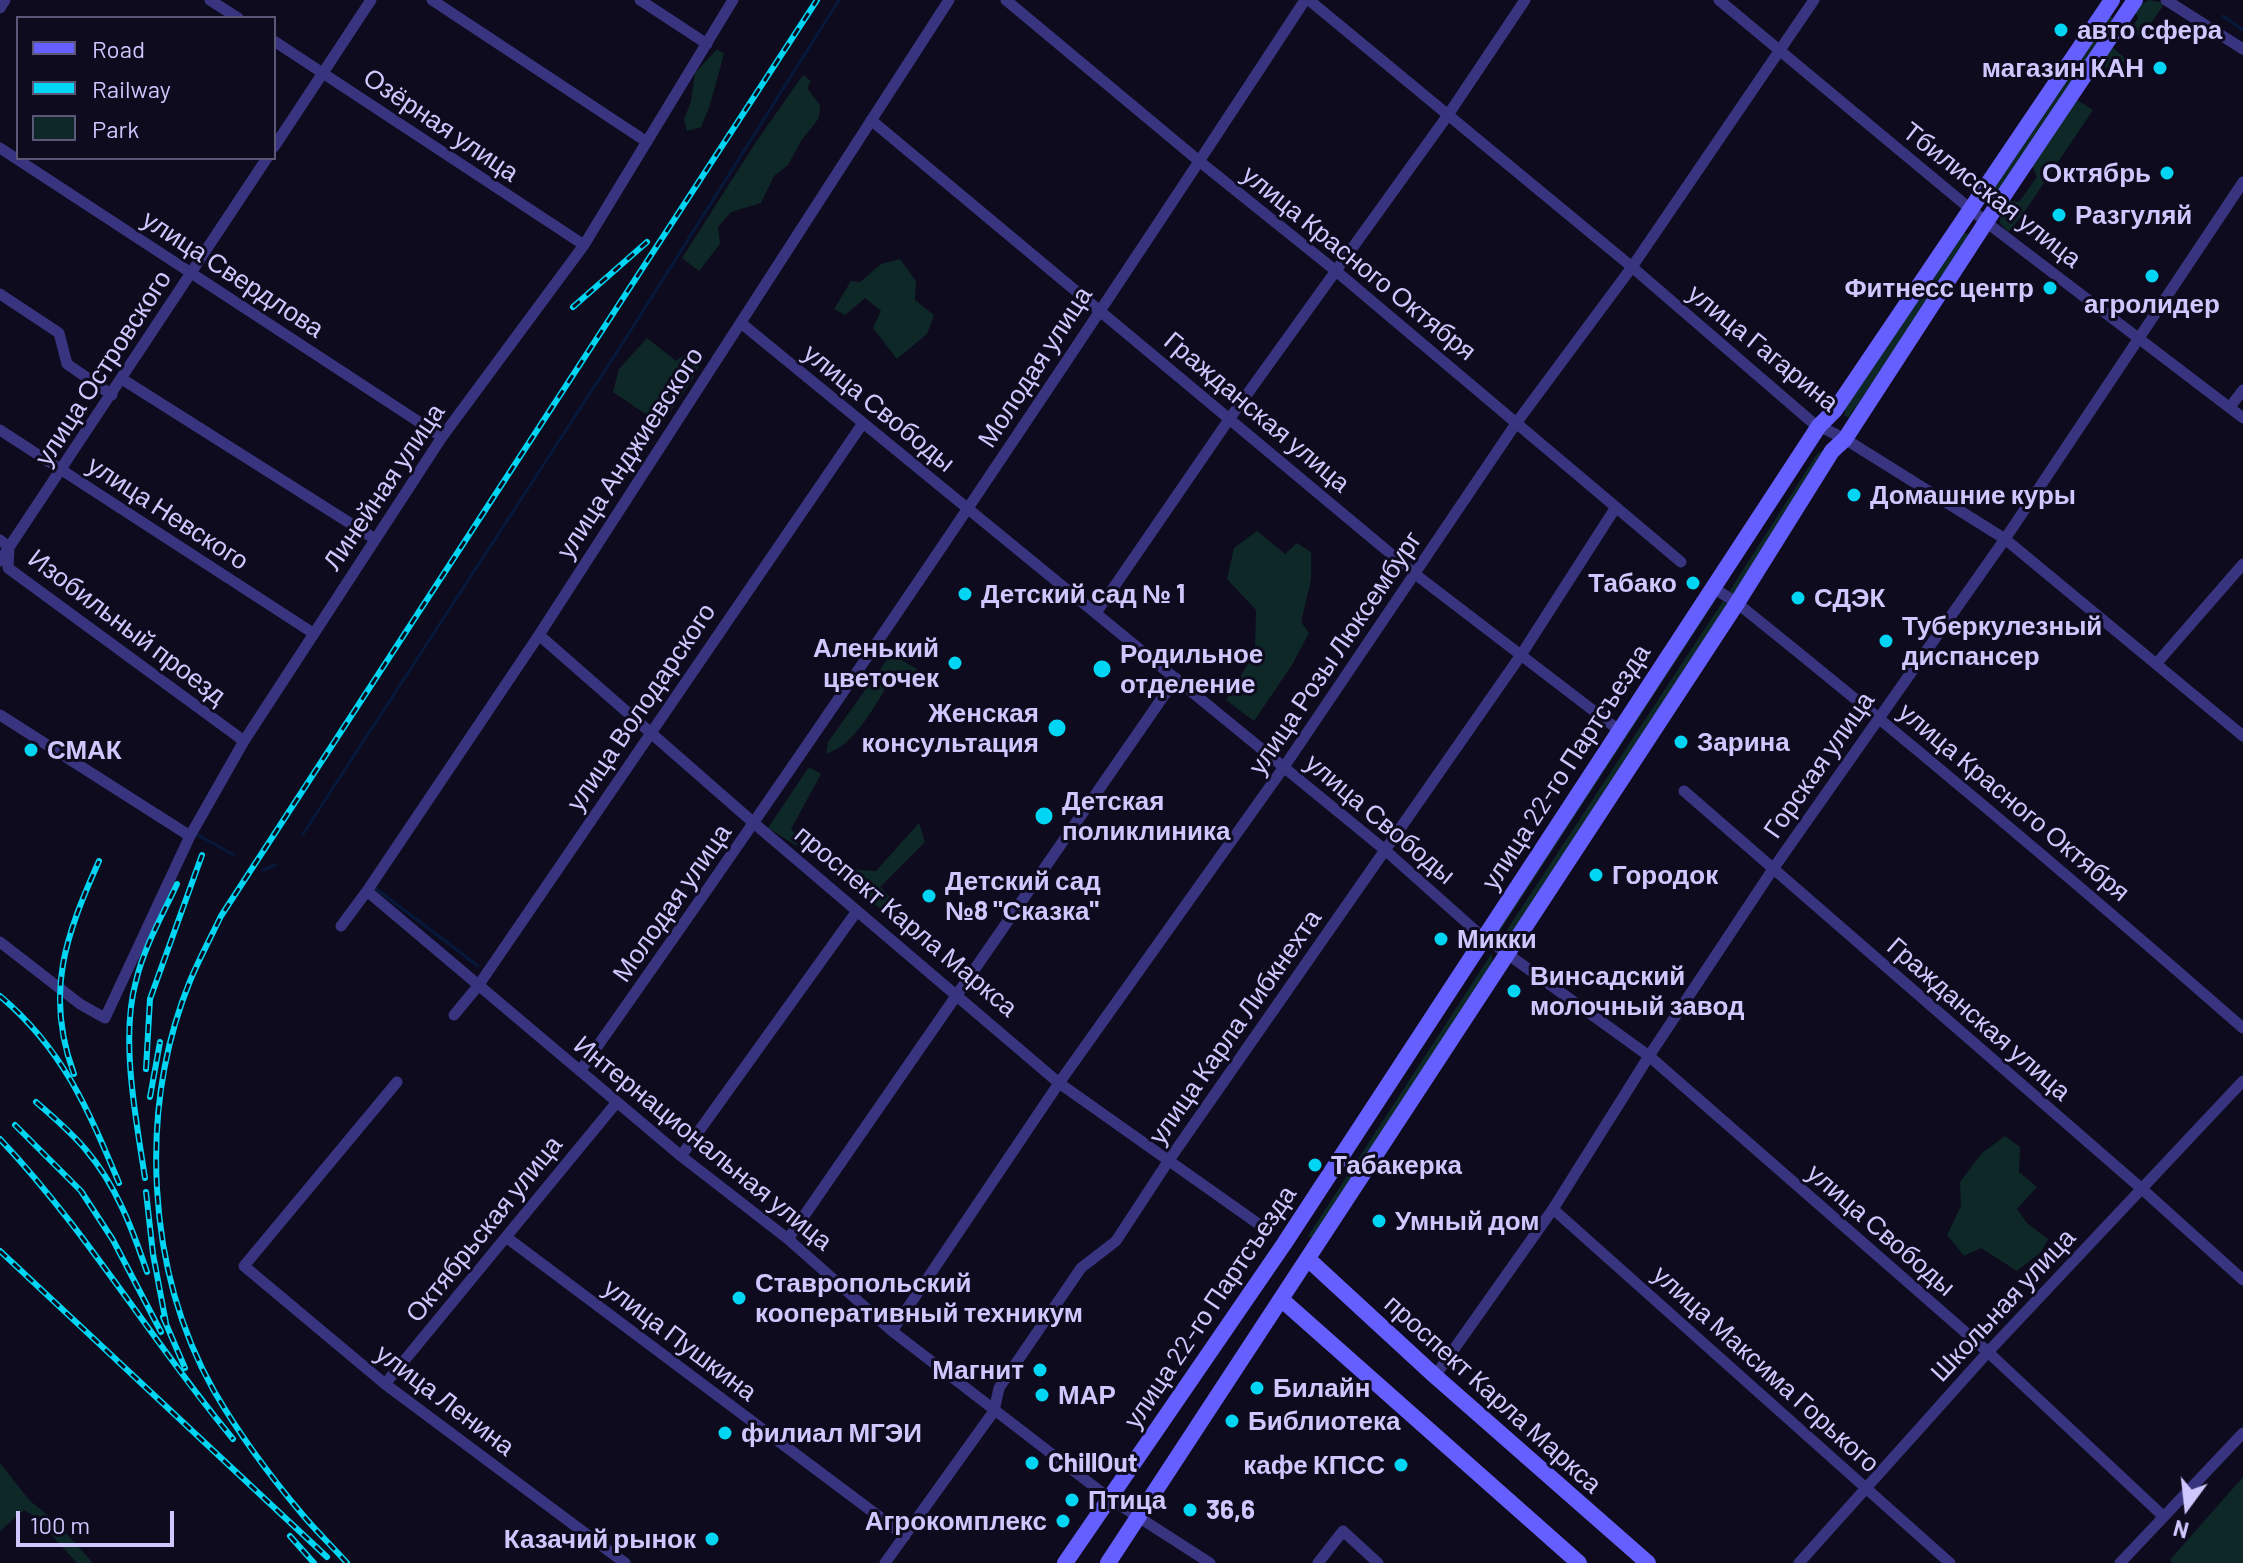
<!DOCTYPE html>
<meta charset="utf-8">
<style>
body{margin:0}
#map{position:relative;width:2243px;height:1563px;overflow:hidden;background:#0e0b1e;font-family:Barlow,sans-serif}
canvas{display:block}
.legend{position:absolute;left:16px;top:16px;width:260px;height:144px;box-sizing:border-box;background:#0e0b1e;border:2px solid #5b5778;margin:0;padding:10px 14px;list-style:none;font-size:24px;color:#cfc8ff}
.legend li{display:flex;align-items:center;gap:16px;height:40px}
.legend b{width:40px;border:2px solid #5b5778}
.north{position:absolute;left:2147px;top:1467px;width:80px;height:80px;-webkit-text-stroke:6px #0e0b1e;paint-order:stroke;rotate:195deg;font-size:22px;font-weight:700;line-height:32px;text-align:center;color:#cfc8ff}
.north::after{content:'';display:block;margin:auto;width:28px;height:36px;background:#cfc8ff;clip-path:polygon(50% 0,100% 100%,50% 72%,0 100%)}
.scale{position:absolute;left:16px;top:1511px;width:158px;height:36px;box-sizing:border-box;border:4px solid #cfc8ff;border-top:0;padding-left:10px;font-size:24px;line-height:28px;white-space:nowrap;color:#cfc8ff;-webkit-text-stroke:6px #0e0b1e;paint-order:stroke}
</style>
<div id="map">
<canvas width="2243" height="1563"></canvas>
<ul class="legend">
<li><b style="height:10px;background:#665fff"></b>Road</li>
<li><b style="height:10px;background:#00d6f3"></b>Railway</li>
<li><b style="height:22px;background:#0e2827"></b>Park</li>
</ul>
<div class="north">N</div>
<div class="scale">100 m</div>
</div>
<script>
const g = document.querySelector('canvas').getContext('2d');
g.lineJoin = 'round';
function fillPath(path, color) {
  g.fillStyle = color;
  g.fill(path, 'evenodd');
}
function stroke(path, color, width, dash) {
  g.strokeStyle = color;
  g.lineWidth = width;
  g.lineCap = dash ? 'butt' : 'round';
  g.setLineDash(dash || []);
  g.stroke(path);
}
function write(font, color, halo, rows, align = 'center') {
  g.font = font + ' Barlow,sans-serif';
  g.lineWidth = 6;
  g.setLineDash([]);
  g.textBaseline = 'middle';
  g.strokeStyle = halo;
  g.fillStyle = color;
  for (const [text, x, y, turn = 0] of rows) {
    g.save();
    g.translate(x, y);
    g.rotate((+turn || 0) * Math.PI / 180);
    g.textAlign = isNaN(turn) ? turn : align;
    if (halo) g.strokeText(text, 0, 0);
    g.fillText(text, 0, 0);
    g.restore();
  }
}
fillPath(new Path2D(`
 M2149,0l16,3 -24,34 -10,-8 7,-11 -3,-6 5,-7z
 M2108,17h4l1,5 -113,168 -8,8 -4,-3z
 M2111,46l15,13 -10,16 -17,-12z
 M717,49l7,5 -15,54 -8,19 -14,4 -3,-11 7,-19 4,-28z
 M803,75l8,6 -4,7 13,17 -1,13 -18,23 -13,24 -14,11 -13,27 -30,9 -13,15 2,17 -21,27 -17,-13 74,-116z
 M2077,100l16,10 -72,107 -13,15 -8,-9 1,-14 6,-9 12,2 18,-25 -5,-12z
 M1963,233l5,1 -1,7 -118,176 -4,-1v-7z
 M900,259l16,22 -1,19 19,15 -7,19 -30,25 -24,-31 8,-17 -16,-13 -20,17 -11,-6 17,-28 9,1 21,-18z
 M647,338l29,23 13,-9 13,6c-7,24 -27,44 -40,67l-49,-33 6,-23z
 M1823,450l-91,148 -5,-3 90,-141z
 M1257,531l28,23 12,-11 14,9v28l-10,42 8,11 -17,32 -38,56 -28,-21 29,-48 1,-42 -29,-31 7,-31z
 M1712,597l5,1 -221,339 -4,-3z
 M1723,601l4,3 -219,334 -7,1z
 M891,654l26,15 -2,9 -19,-6c-19,27 -37,71 -70,82l2,-12z
 M809,767l12,7 -30,55 9,11 -3,6 -29,-18z
 M919,823l6,19 -45,45 22,21 -6,12 -66,-48 12,-14 16,12 18,1z
 M1492,953v12l-178,274 -6,-3z
 M2005,1136l15,11 -1,25 18,15 -20,22 10,14 21,16 -7,13 -24,19 -36,-23 -17,8 -17,-21 14,-29 -1,-24 22,-29z
 M0,1463l30,38 25,20 38,42h-16l-43,-47 -10,-6 -24,21z
 M2243,1477v86h-70l-3,-3z`), '#0e2827');
stroke(new Path2D(`
 M2223,16l20,14
 M303,834l323,-496 213,-338
 M198,835l36,20
 M263,870l12,-5
 M375,888l103,78`), '#07193b', 3);
stroke(new Path2D(`
 M210,0l28,18
 M432,0l215,142
 M640,0l67,44
 M1006,0l193,161 137,110 345,291
 M1309,0l323,267 181,156 32,16 160,100 238,197
 M1719,0l267,222 257,196
 M2166,0l77,49
 M0,8l5,-8
 M274,41l310,204
 M871,120l544,454 205,157
 M274,147l97,-147
 M0,148l442,289
 M0,294l59,39 8,31 45,31
 M741,323l644,527 92,82 172,124 339,296 175,164
 M122,379l253,160
 M2230,407l13,-17
 M0,430l313,203
 M0,540l9,7 -1,21 236,173
 M0,561l267,-403
 M1712,587l25,16c172,138 340,280 506,425
 M1096,613l134,-195 218,-303 77,-115
 M539,635l216,189 304,259 198,140
 M2156,664l87,-100
 M0,715l190,121
 M1684,791l458,398 101,91
 M367,891l314,265 107,83 104,92 217,167 101,65
 M341,926l26,-35 172,-256 410,-635
 M0,942l80,62 25,14 85,-182 54,-95 198,-304 142,-192 149,-245
 M454,1015l24,-29 385,-563
 M580,1071c249,-352 489,-710 725,-1071
 M397,1082l-153,184 141,118 240,179
 M681,1156l176,-245
 M1553,1209l397,354
 M506,1237l399,299
 M788,1239l388,-561
 M892,1331l167,-248 225,-316 233,-345 115,-155 182,-267
 M1435,1376l118,-167 96,-153 124,-187 232,-330 238,-357
 M385,1384l232,-282
 M885,1563l109,-152 5,-23 82,-120 35,-27 53,-81 352,-505 95,-148
 M1318,1563l25,-32 35,32
 M1799,1563l189,-211 255,-271
 M2120,1563l123,-130`), '#38347f', 11);
stroke(new Path2D(`
 M1308,1259l127,117 213,187
 M1281,1299l298,264
 M1065,1563l219,-319 535,-818 16,-16 277,-410
 M1108,1563l629,-960 95,-152 13,-12 141,-217 149,-222`), '#665fff', 16);
const rail = new Path2D(`
 M573,307l74,-65
 M0,996c63,53 88,113 119,187
 M146,1069l4,-70 52,-144
 M74,1074c-30,-81 -8,-139 25,-213
 M150,1097l10,-55
 M36,1102c17,15 35,30 50,48 30,35 46,78 61,122
 M15,1125l66,66 32,49 48,92
 M0,1139c87,92 152,203 233,300
 M145,1178c-9,-59 -25,-140 -9,-197 8,-34 26,-65 41,-97
 M146,1192l7,62 13,69
 M0,1251l327,306
 M163,1317l22,51
 M290,1536l24,27
 M347,1563c-15,-17 -31,-32 -45,-49 -32,-38 -63,-80 -88,-123 -68,-121 -76,-282 -24,-410 9,-22 21,-44 31,-65l596,-916`);
stroke(rail, '#00d6f3', 6);
stroke(rail, '#0e0b1e', 3, [9]);
for (const [x, y, r, color] of [
 [2061,30,8,"#00d6f3"],
 [2160,68,8,"#00d6f3"],
 [2167,173,8,"#00d6f3"],
 [2059,215,8,"#00d6f3"],
 [2152,276,8,"#00d6f3"],
 [2050,288,8,"#00d6f3"],
 [1854,495,8,"#00d6f3"],
 [1693,583,8,"#00d6f3"],
 [965,594,8,"#00d6f3"],
 [1798,598,8,"#00d6f3"],
 [1886,641,8,"#00d6f3"],
 [955,663,8,"#00d6f3"],
 [1102,669,10,"#00d6f3"],
 [1057,728,10,"#00d6f3"],
 [1681,742,8,"#00d6f3"],
 [31,750,8,"#00d6f3"],
 [1044,816,10,"#00d6f3"],
 [1596,875,8,"#00d6f3"],
 [929,896,8,"#00d6f3"],
 [1441,939,8,"#00d6f3"],
 [1514,991,8,"#00d6f3"],
 [1315,1165,8,"#00d6f3"],
 [1379,1221,8,"#00d6f3"],
 [739,1298,8,"#00d6f3"],
 [1040,1370,8,"#00d6f3"],
 [1257,1388,8,"#00d6f3"],
 [1042,1395,8,"#00d6f3"],
 [1232,1421,8,"#00d6f3"],
 [725,1433,8,"#00d6f3"],
 [1032,1463,8,"#00d6f3"],
 [1401,1465,8,"#00d6f3"],
 [1072,1500,8,"#00d6f3"],
 [1190,1510,8,"#00d6f3"],
 [1063,1521,8,"#00d6f3"],
 [712,1539,8,"#00d6f3"]
]) {
  const dot = new Path2D();
  dot.arc(x, y, r, 0, 2 * Math.PI);
  g.fillStyle = color;
  g.fill(dot);
  stroke(dot, '#0e0b1e', 3);
}
write('bold 26px', '#cfc8ff', '#0e0b1e', [
 ["авто сфера",2077,30],
 ["магазин КАН",2144,68,"right"],
 ["Октябрь",2151,173,"right"],
 ["Разгуляй",2075,215],
 ["Фитнесс центр",2034,288,"right"],
 ["агролидер",2152,304,"center"],
 ["Домашние куры",1870,495],
 ["Табако",1677,583,"right"],
 ["Детский сад № 1",981,594],
 ["СДЭК",1814,598],
 ["Туберкулезный",1902,626],
 ["диспансер",1902,656],
 ["Аленький",939,648,"right"],
 ["цветочек",939,678,"right"],
 ["Родильное",1120,654],
 ["отделение",1120,684],
 ["Женская",1039,713,"right"],
 ["консультация",1039,743,"right"],
 ["Зарина",1697,742],
 ["СМАК",47,750],
 ["Детская",1062,801],
 ["поликлиника",1062,831],
 ["Городок",1612,875],
 ["Детский сад",945,881],
 ["№8 \"Сказка\"",945,911],
 ["Микки",1457,939],
 ["Винсадский",1530,976],
 ["молочный завод",1530,1006],
 ["Табакерка",1331,1165],
 ["Умный дом",1395,1221],
 ["Ставропольский",755,1283],
 ["кооперативный техникум",755,1313],
 ["Магнит",1024,1370,"right"],
 ["Билайн",1273,1388],
 ["МАР",1058,1395],
 ["Библиотека",1248,1421],
 ["филиал МГЭИ",741,1433],
 ["ChillOut",1048,1463],
 ["кафе КПСС",1385,1465,"right"],
 ["Птица",1088,1500],
 ["36,6",1206,1510],
 ["Агрокомплекс",1047,1521,"right"],
 ["Казачий рынок",696,1539,"right"]
], 'left');
write('26px', '#cfc8ff', '#0e0b1e', [
 ["Озёрная улица",441,125,34],
 ["Тбилисская улица",1992,195,38],
 ["улица Красного Октября",1359,263,39],
 ["улица Свердлова",233,274,33],
 ["улица Гагарина",1763,348,39],
 ["Молодая улица",1035,367,-57],
 ["улица Островского",103,368,-57],
 ["улица Свободы",879,408,39],
 ["Гражданская улица",1257,412,40],
 ["улица Анджиевского",630,453,-57],
 ["Линейная улица",384,487,-56],
 ["улица Невского",168,513,33],
 ["Изобильный проезд",127,627,37],
 ["улица Розы Люксембург",1335,653,-56],
 ["улица Володарского",641,707,-56],
 ["Горская улица",1819,765,-55],
 ["улица 22-го Партсъезда",1566,767,-57],
 ["улица Красного Октября",2014,802,40],
 ["улица Свободы",1380,819,40],
 ["Молодая улица",672,903,-55],
 ["проспект Карла Маркса",906,921,40],
 ["Гражданская улица",1979,1019,41],
 ["улица Карла Либкнехта",1235,1027,-55],
 ["Интернациональная улица",703,1143,39],
 ["Октябрьская улица",484,1229,-51],
 ["улица Свободы",1881,1230,41],
 ["Школьная улица",2003,1305,-47],
 ["улица 22-го Партсъезда",1210,1307,-56],
 ["улица Пушкина",680,1340,37],
 ["улица Максима Горького",1766,1369,42],
 ["проспект Карла Маркса",1493,1394,42],
 ["улица Ленина",445,1400,37]
]);
</script>
